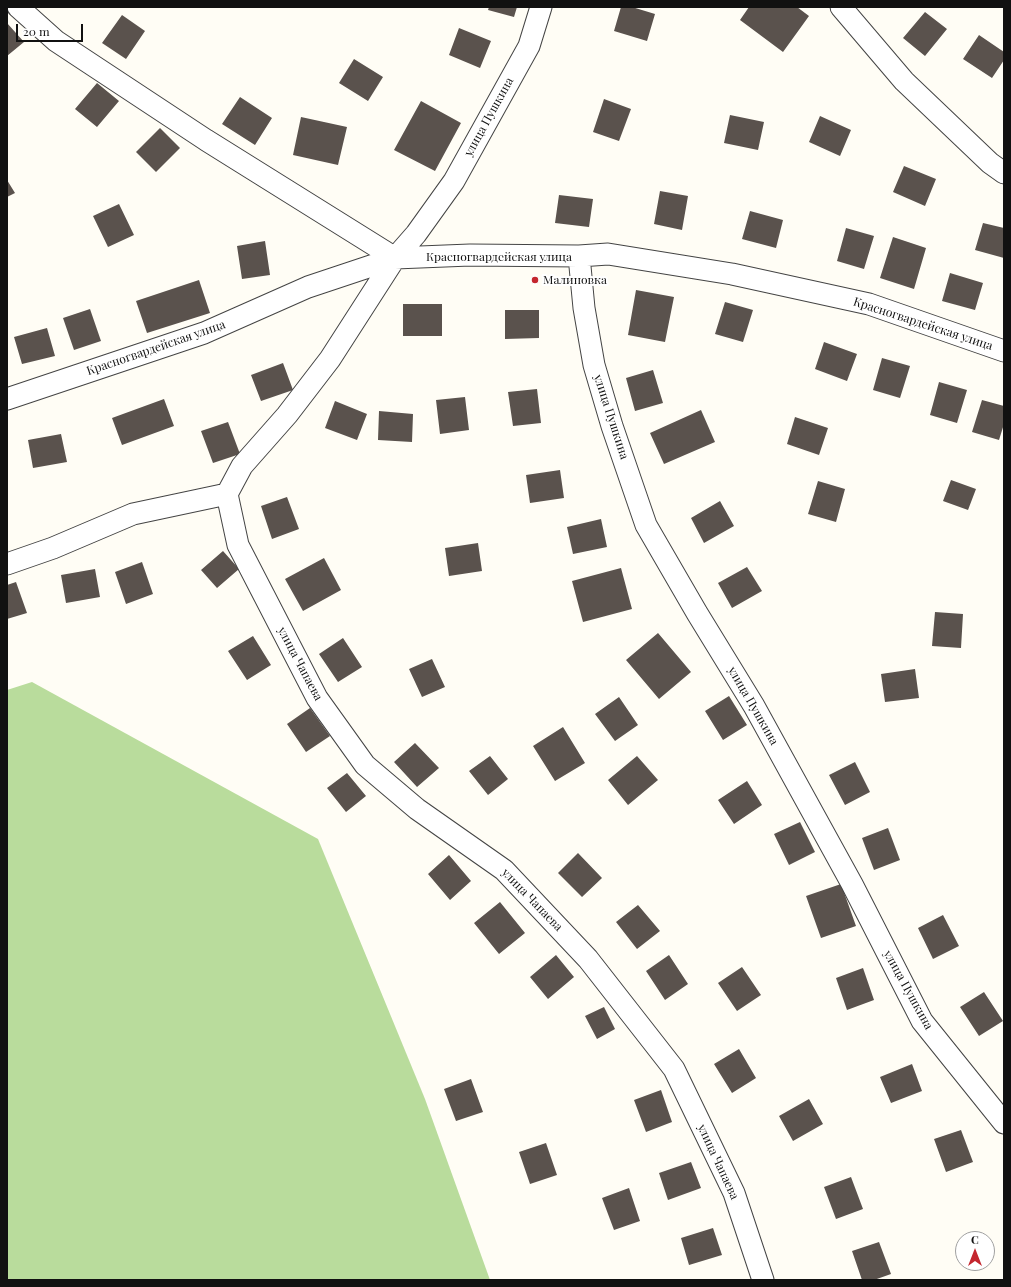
<!DOCTYPE html>
<meta charset="utf-8">
<style>
body{margin:0}
#map{position:relative;width:1011px;height:1287px;overflow:hidden;background:#fffdf5;font-family:"Playfair Display",serif}
canvas{display:block}
.frame{position:absolute;inset:0;border:8px solid #111;pointer-events:none}
.north{position:absolute;left:955px;top:1231px;width:40px;height:40px;box-sizing:border-box;background:#fff;border:1px solid #a0a0a0;border-radius:50%;rotate:0deg;font-size:11px;font-weight:700;line-height:16px;text-align:center;color:#111}
.north::after{content:'';display:block;margin:auto;width:14px;height:18px;background:#c4262e;clip-path:polygon(50% 0,100% 100%,50% 72%,0 100%)}
.scale{position:absolute;left:16px;top:24px;width:67px;height:18px;box-sizing:border-box;border:2px solid #111;border-top:0;padding-left:5px;font-size:12px;line-height:14px;white-space:nowrap;color:#111;-webkit-text-stroke:3px #fff;paint-order:stroke}
</style>
<div id="map">
<canvas width="1011" height="1287"></canvas>
<div class="frame"></div>
<div class="north">С</div>
<div class="scale">20 m</div>
</div>
<script>
const g = document.querySelector('canvas').getContext('2d');
g.lineJoin = 'round';
function fillPath(path, color) {
  g.fillStyle = color;
  g.fill(path, 'evenodd');
}
function stroke(path, color, width, dash) {
  g.strokeStyle = color;
  g.lineWidth = width;
  g.lineCap = dash ? 'butt' : 'round';
  g.setLineDash(dash || []);
  g.stroke(path);
}
function write(font, color, halo, rows, align = 'center') {
  g.font = font + ' "Playfair Display",serif';
  g.lineWidth = 4;
  g.setLineDash([]);
  g.textBaseline = 'middle';
  g.strokeStyle = halo;
  g.fillStyle = color;
  for (const [text, x, y, turn = 0] of rows) {
    g.save();
    g.translate(x, y);
    g.rotate((+turn || 0) * Math.PI / 180);
    g.textAlign = isNaN(turn) ? turn : align;
    if (halo) g.strokeText(text, 0, 0);
    g.fillText(text, 0, 0);
    g.restore();
  }
}
fillPath(new Path2D(`
 M32,682l286,157 107,260 65,181h-483v-590z`), '#b9dc9c');
fillPath(new Path2D(`
 M489,7h28l-3,10 -26,-7z
 M621,7h11l23,7 -8,27 -33,-10z
 M749,7h48l12,9 -26,36 -43,-32z
 M925,12l22,17 -22,27 -22,-18z
 M122,15l23,16 -19,28 -24,-16z
 M7,23l17,19 -17,14z
 M459,28l32,13 -11,27 -31,-13z
 M979,35l25,17v8l-12,18 -29,-19z
 M354,59l29,18 -15,24 -29,-18z
 M97,83l22,18 -22,26 -22,-18z
 M240,97l32,21 -17,27 -33,-21z
 M604,99l27,10 -12,32 -26,-9z
 M421,101l40,22 -26,48 -41,-21z
 M730,115l34,7 -6,28 -34,-7z
 M820,116l31,14 -11,26 -31,-14z
 M301,117l46,10 -9,38 -45,-10z
 M160,128l20,20 -24,24 -20,-20z
 M904,166l32,13 -11,27 -32,-14z
 M7,180l8,13 -8,4z
 M660,191l28,5 -6,34 -28,-6z
 M559,195l34,4 -4,28 -34,-4z
 M119,204l15,31 -26,12 -15,-31z
 M750,211l33,9 -7,28 -34,-9z
 M983,223l21,5v30l-29,-8z
 M846,228l28,8 -10,33 -27,-8z
 M893,237l33,11 -12,41 -34,-11z
 M265,241l5,34 -28,4 -5,-33z
 M950,273l33,10 -8,27 -33,-9z
 M199,280l11,33 -63,20 -11,-32z
 M636,290l38,7 -9,45 -37,-7z
 M725,302l28,8 -10,32 -28,-8z
 M403,304h39v32h-39z
 M90,309l11,32 -27,9 -11,-32z
 M505,310h34v28l-34,1z
 M47,328l8,28 -33,8 -8,-27z
 M824,342l33,12 -10,27 -32,-12z
 M882,358l28,8 -10,32 -27,-8z
 M283,363l10,27 -32,11 -10,-26z
 M653,370l10,33 -28,8 -9,-33z
 M939,382l28,8 -10,33 -27,-8z
 M537,389l4,34 -28,3 -5,-34z
 M465,397l4,33 -29,4 -4,-34z
 M164,399l10,27 -52,19 -10,-27z
 M982,400l22,6v18l-5,16 -27,-8z
 M335,401l32,13 -10,26 -32,-12z
 M701,410l14,32 -51,22 -14,-31z
 M379,411l34,3 -1,28 -34,-2z
 M795,417l33,11 -9,27 -32,-11z
 M228,422l12,32 -27,9 -12,-32z
 M61,434l6,28 -34,6 -5,-28z
 M560,470l4,28 -34,5 -4,-28z
 M951,480l25,9 -8,21 -25,-9z
 M818,481l27,8 -9,33 -28,-8z
 M287,497l12,32 -27,10 -11,-33z
 M720,501l14,25 -30,17 -13,-25z
 M601,519l6,28 -34,7 -6,-27z
 M478,543l4,28 -33,5 -4,-28z
 M223,551l16,18 -22,19 -16,-18z
 M324,558l17,32 -38,21 -18,-32z
 M142,562l11,32 -27,10 -11,-32z
 M747,567l15,24 -30,17 -14,-25z
 M621,568l11,41 -49,13 -11,-41z
 M95,569l5,28 -34,6 -5,-28z
 M16,582l11,31 -20,6v-34z
 M935,612l28,2 -2,34 -29,-2z
 M658,633l33,39 -32,27 -33,-39z
 M253,636l18,29 -24,15 -19,-29z
 M343,638l19,29 -24,15 -19,-28z
 M432,659l13,28 -23,10 -13,-28z
 M915,669l4,29 -34,4 -4,-28z
 M729,696l18,29 -24,15 -18,-29z
 M619,697l19,28 -23,16 -20,-27z
 M310,708l20,28 -24,16 -19,-28z
 M563,727l22,36 -30,18 -22,-35z
 M415,743l24,25 -22,19 -23,-25z
 M490,756l18,23 -20,16 -19,-24z
 M637,756l21,24 -30,25 -20,-25z
 M855,762l15,30 -25,13 -16,-30z
 M347,773l19,23 -20,16 -19,-24z
 M747,781l15,24 -28,19 -16,-24z
 M800,822l15,30 -26,13 -15,-31z
 M888,828l12,32 -26,10 -12,-32z
 M578,853l24,25 -20,19 -24,-24z
 M449,855l22,26 -21,19 -22,-26z
 M841,884l15,42 -35,12 -15,-42z
 M500,902l25,31 -26,21 -25,-31z
 M638,905l22,26 -23,18 -21,-27z
 M943,915l16,31 -26,13 -15,-31z
 M556,955l18,22 -26,22 -18,-22z
 M669,955l19,29 -23,16 -19,-29z
 M742,967l19,28 -24,16 -19,-28z
 M863,968l11,32 -27,10 -11,-32z
 M984,992l19,29 -24,15 -19,-29z
 M604,1007l11,22 -18,10 -12,-23z
 M739,1049l17,29 -24,15 -18,-29z
 M912,1064l10,27 -31,12 -11,-26z
 M471,1079l12,33 -27,9 -12,-32z
 M661,1090l11,32 -26,10 -12,-32z
 M809,1099l14,25 -30,17 -14,-25z
 M961,1130l12,32 -27,10 -12,-33z
 M546,1143l11,32 -27,9 -11,-32z
 M691,1162l10,26 -33,12 -9,-27z
 M851,1177l12,32 -27,10 -12,-32z
 M629,1188l11,33 -26,9 -12,-32z
 M713,1228l9,27 -33,10 -8,-27z
 M879,1242l12,32 -17,6h-12l-10,-29z`), '#5a524d');
const minor = new Path2D(`
 M18,7l38,34 150,99 189,118
 M841,7l63,74 86,82 14,10
 M579,256l5,52 10,57 18,61 34,99 51,88 57,93 98,178 70,137 82,102
 M7,399l197,-66 104,-46 87,-29 75,-3 109,1 29,-2 124,20 137,30 135,47
 M227,494l11,51 79,153 48,67 52,44 87,61 84,89 86,110 60,124 29,87
 M7,564l46,-16 80,-34 94,-20 15,-28 45,-51 43,-56 65,-101 21,-24 38,-53 75,-135 12,-39`);
stroke(minor, '#444', 23);
stroke(minor, '#fff', 21);
for (const [x, y, r, color] of [
 [535,280,4,"#c4262e"]
]) {
  const dot = new Path2D();
  dot.arc(x, y, r, 0, 2 * Math.PI);
  g.fillStyle = color;
  g.fill(dot);
  stroke(dot, '#fff', 1.5);
}
write('12px', '#111', '#fff', [
 ["улица Пушкина",489,117,-61],
 ["Красногвардейская улица",499,257],
 ["Красногвардейская улица",923,324,18],
 ["Красногвардейская улица",156,348,-19],
 ["улица Пушкина",611,417,72],
 ["улица Чапаева",300,664,62],
 ["улица Пушкина",753,706,60],
 ["улица Чапаева",532,900,46],
 ["улица Пушкина",908,990,61],
 ["улица Чапаева",718,1162,65]
]);
write('12px', '#111', '#fff', [
 ["Малиновка",543,280]
], 'left');
</script>
